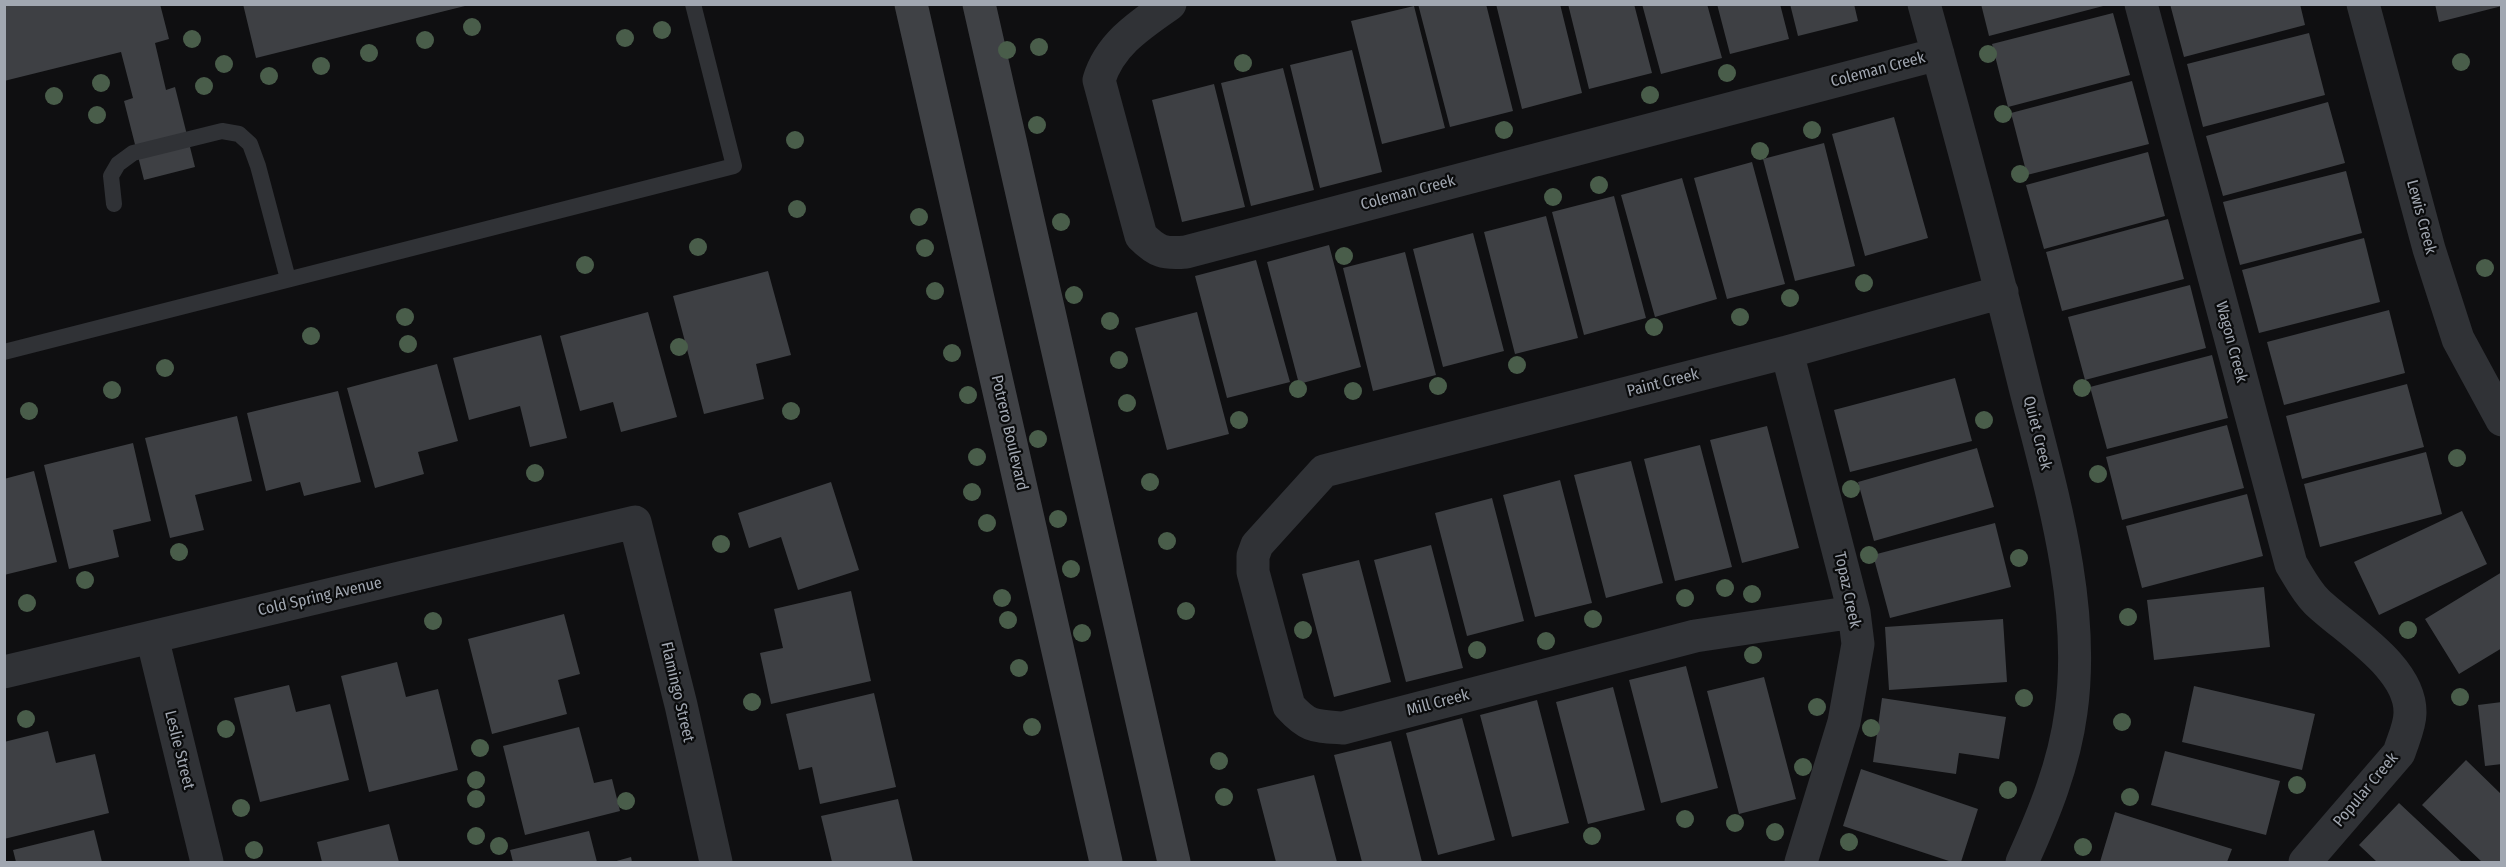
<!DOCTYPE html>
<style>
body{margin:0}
#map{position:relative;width:2506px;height:867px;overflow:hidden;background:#0f0f11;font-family:"Fira Sans Condensed",sans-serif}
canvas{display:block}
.frame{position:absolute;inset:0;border:6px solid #a1a7b1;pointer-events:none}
</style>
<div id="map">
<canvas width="2506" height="867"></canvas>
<div class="frame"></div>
</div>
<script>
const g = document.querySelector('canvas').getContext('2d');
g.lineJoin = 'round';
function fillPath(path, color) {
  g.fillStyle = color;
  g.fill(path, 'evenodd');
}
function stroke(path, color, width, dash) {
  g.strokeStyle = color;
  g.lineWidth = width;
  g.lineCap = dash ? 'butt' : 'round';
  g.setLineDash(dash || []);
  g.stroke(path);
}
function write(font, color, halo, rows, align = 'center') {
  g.font = font + ' "Fira Sans Condensed",sans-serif';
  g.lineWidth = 4.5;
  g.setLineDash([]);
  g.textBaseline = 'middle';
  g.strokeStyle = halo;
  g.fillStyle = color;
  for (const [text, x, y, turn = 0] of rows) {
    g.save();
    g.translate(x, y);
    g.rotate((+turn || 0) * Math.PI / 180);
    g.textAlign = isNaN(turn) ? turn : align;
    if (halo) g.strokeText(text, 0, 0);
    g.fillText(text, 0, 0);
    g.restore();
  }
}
fillPath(new Path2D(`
 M4,4h156l9,35 -14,4 11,47 9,-3 20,80 -51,13 -20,-79 9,-3 -12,-46 -117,29z
 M243,4h226v1l-213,53z
 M1418,4h68l27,107 -63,16z
 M1496,4h64l22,89 -60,16z
 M1568,4h66l18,69 -63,16z
 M1642,4h65l15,54 -61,16z
 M1717,4h63l9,35 -59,15z
 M1790,4h64l4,17 -60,15z
 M1981,4h126v1l-118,31z
 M2170,4h130l5,21 -121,32z
 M2435,4h67v2l-63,16z
 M1414,6l31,122 -63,16 -31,-123z
 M2113,13l17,62 -122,32 -16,-63z
 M2309,33l16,62 -122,32 -16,-63z
 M1352,50l30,122 -62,16 -30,-123z
 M1283,68l31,122 -63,16 -30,-123z
 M2132,81l17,63 -122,31 -16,-62z
 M1214,84l31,123 -63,15 -30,-122z
 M2328,102l17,61 -122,33 -17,-60z
 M1894,117l34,121 -63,18 -33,-122z
 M1824,143l31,123 -60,15 -32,-122z
 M2148,152l17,64 -121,33 -18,-64z
 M1752,162l33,122 -58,15 -33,-121z
 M2346,171l16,62 -122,32 -17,-63z
 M1682,178l35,121 -62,18 -34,-122z
 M1614,196l32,122 -62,17 -32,-123z
 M1546,216l32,122 -63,16 -31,-122z
 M2168,219l16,60 -122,32 -16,-59z
 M1473,233l31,118 -61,16 -30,-118z
 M2364,238l16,64 -121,31 -17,-63z
 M1329,245l32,122 -62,17 -32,-122z
 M1405,252l31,123 -63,16 -30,-123z
 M1256,260l34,122 -63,16 -32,-122z
 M768,271l23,84 -35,9 8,35 -60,15 -31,-118z
 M2190,285l16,63 -121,32 -17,-63z
 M2389,310l16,63 -121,32 -17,-63z
 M648,312l29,105 -56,15 -8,-30 -33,9 -20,-75z
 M1197,312l32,122 -62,16 -32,-122z
 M541,335l26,103 -37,9 -10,-41 -51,14 -16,-62z
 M2212,355l16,63 -121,31 -17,-62z
 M437,364l21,77 -40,11 6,22 -49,14 -28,-100z
 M1955,378l17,63 -122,31 -16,-62z
 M2407,384l17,63 -122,32 -16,-63z
 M338,391l23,91 -57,14 -4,-14 -34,9 -19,-78z
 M237,416l15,65 -57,14 9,35 -34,8 -25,-100z
 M2227,425l17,63 -122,32 -16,-63z
 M1767,426l32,122 -57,15 -32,-123z
 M133,443l18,78 -38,9 6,27 -50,12 -25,-104z
 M1700,445l32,122 -57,14 -31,-122z
 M1977,448l17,59 -120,34 -16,-59z
 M2426,452l16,62 -122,33 -16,-63z
 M1631,461l32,122 -57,15 -32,-123z
 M34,471l23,91 -53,13v-96z
 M1560,480l32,123 -57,14 -32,-122z
 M831,482l28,88 -61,20 -17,-53 -32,11 -11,-35z
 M2247,494l16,62 -121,32 -16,-62z
 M1492,498l32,123 -57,15 -32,-123z
 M2462,511l25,53 -108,51 -25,-53z
 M1995,523l16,64 -121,31 -17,-63z
 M1431,545l32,123 -57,14 -32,-122z
 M1359,560l32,122 -57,15 -32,-123z
 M2502,572v76l-43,26 -34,-55z
 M2264,587l6,60 -116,13 -7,-60z
 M851,591l20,90 -100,23 -11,-51 23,-5 -9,-39z
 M564,614l16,60 -22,6 9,34 -75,20 -24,-95z
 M2003,619l4,63 -118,8 -4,-63z
 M397,662l9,35 32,-8 20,81 -89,22 -28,-116z
 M1686,666l32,122 -57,15 -32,-123z
 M1764,677l32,122 -57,15 -32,-123z
 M289,685l7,27 34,-8 19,76 -89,22 -26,-104z
 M2194,686l121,28 -13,56 -120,-28z
 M1613,687l32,123 -57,14 -32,-122z
 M874,693l22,94 -76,17 -8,-37 -13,3 -13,-56z
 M1882,698l124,19 -7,42 -40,-6 -3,21 -83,-12z
 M1537,700l32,123 -57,14 -32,-122z
 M2502,702v62l-17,2 -7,-61z
 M1462,718l33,122 -57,15 -32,-122z
 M579,727l15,56 18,-4 8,32 -95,24 -22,-89z
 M48,731l8,32 39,-9 14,59 -105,26v-97z
 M1391,741l31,121h-60l-28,-107z
 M2165,751l115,30 -14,54 -115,-30z
 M2466,760l36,35v67h-20l-60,-57z
 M1861,769l117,40 -17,53h-9l-109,-36z
 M1314,775l23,87h-61l-19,-73z
 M898,799l15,63h-81l-11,-46z
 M2399,803l63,59h-85l-18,-17z
 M2115,812l117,37 -5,13h-127z
 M389,824l10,38h-77l-5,-20z
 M94,830l8,32h-86l-3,-12z
 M589,831l8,31h-84l-3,-12z
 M631,857l1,5h-19z`), '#3e4044');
stroke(new Path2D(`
 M114,204l-3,-28 7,-12 15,-11 89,-22 17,3 11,10 8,22 30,113
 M4,352l730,-186 -41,-162`), '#303236', 16);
stroke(new Path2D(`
 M1170,4c-30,21 -60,40 -71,76l42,156c16,16 23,18 45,16l752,-198
 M1924,4c36,129 70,257 102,387 26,102 60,214 45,321 -7,53 -27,102 -49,150
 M2141,4l150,560c8,13 15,27 26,38 29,28 94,65 93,111 0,13 -7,27 -11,40l-94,109
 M2363,4l66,245 29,90 44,81
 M1787,352l67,260 4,32 -14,78 -43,140
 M1854,612l-159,24 -352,92c-29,-2 -35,-1 -54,-22l-36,-134v-16l4,-11 67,-74 463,-119 215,-60
 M152,637l55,225
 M4,672l631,-150 46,183 35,157`), '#303236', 33);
stroke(new Path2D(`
 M911,4l195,858
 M979,4l195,858`), '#3f4145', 33);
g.fillStyle = '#495d4a';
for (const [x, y] of [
 [472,27],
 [662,30],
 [625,38],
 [192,39],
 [425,40],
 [1039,47],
 [1007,50],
 [369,53],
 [1988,54],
 [2461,62],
 [1243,63],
 [224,64],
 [321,66],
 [1727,73],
 [269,76],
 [101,83],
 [204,86],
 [1650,95],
 [54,96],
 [2003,114],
 [97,115],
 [1037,125],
 [1504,130],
 [1812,130],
 [795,140],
 [1760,151],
 [2020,174],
 [1599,185],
 [1553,197],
 [797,209],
 [919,217],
 [1061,222],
 [698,247],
 [925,248],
 [1344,256],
 [585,265],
 [2485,268],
 [1864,283],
 [935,291],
 [1074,295],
 [1790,298],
 [405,317],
 [1740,317],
 [1110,321],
 [1654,327],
 [311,336],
 [408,344],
 [679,347],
 [952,353],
 [1119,360],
 [1517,365],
 [165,368],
 [1438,386],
 [2082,388],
 [1298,389],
 [112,390],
 [1353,391],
 [968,395],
 [1127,403],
 [29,411],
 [791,411],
 [1239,420],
 [1984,420],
 [1038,439],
 [977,457],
 [2457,458],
 [535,473],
 [2098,474],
 [1150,482],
 [1851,489],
 [972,492],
 [1058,519],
 [987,523],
 [1167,541],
 [721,544],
 [179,552],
 [1869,555],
 [2019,558],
 [1071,569],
 [85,580],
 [1725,588],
 [1752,594],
 [1002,598],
 [1685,598],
 [27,603],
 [1186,611],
 [2128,617],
 [1593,619],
 [1008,620],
 [433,621],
 [1303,630],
 [2408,630],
 [1082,633],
 [1546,641],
 [1477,650],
 [1753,655],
 [1019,668],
 [2460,697],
 [2024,698],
 [752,702],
 [1817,707],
 [26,719],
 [2122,722],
 [1032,727],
 [1871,728],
 [226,729],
 [480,748],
 [1219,761],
 [1803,767],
 [476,780],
 [2297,785],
 [2008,790],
 [1224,797],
 [2130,797],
 [476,799],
 [626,801],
 [241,808],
 [1685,819],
 [1735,823],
 [1775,832],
 [476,836],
 [1592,836],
 [1849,842],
 [499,846],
 [2083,847],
 [254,850]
]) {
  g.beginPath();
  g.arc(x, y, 9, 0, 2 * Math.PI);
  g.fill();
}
write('16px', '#a1a7b1', '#0a0b0c', [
 ["Coleman Creek",1878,70,-15],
 ["Coleman Creek",1408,193,-15],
 ["Lewis Creek",2421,217,75],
 ["Wagon Creek",2231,342,75],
 ["Paint Creek",1663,383,-14],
 ["Potrero Boulevard",1009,433,77],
 ["Quiet Creek",2037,433,76],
 ["Topaz Creek",1847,590,78],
 ["Cold Spring Avenue",320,597,-13],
 ["Flamingo Street",677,692,77],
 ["Mill Creek",1438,703,-15],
 ["Leslie Street",179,750,76],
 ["Popular Creek",2366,790,-50]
]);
</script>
